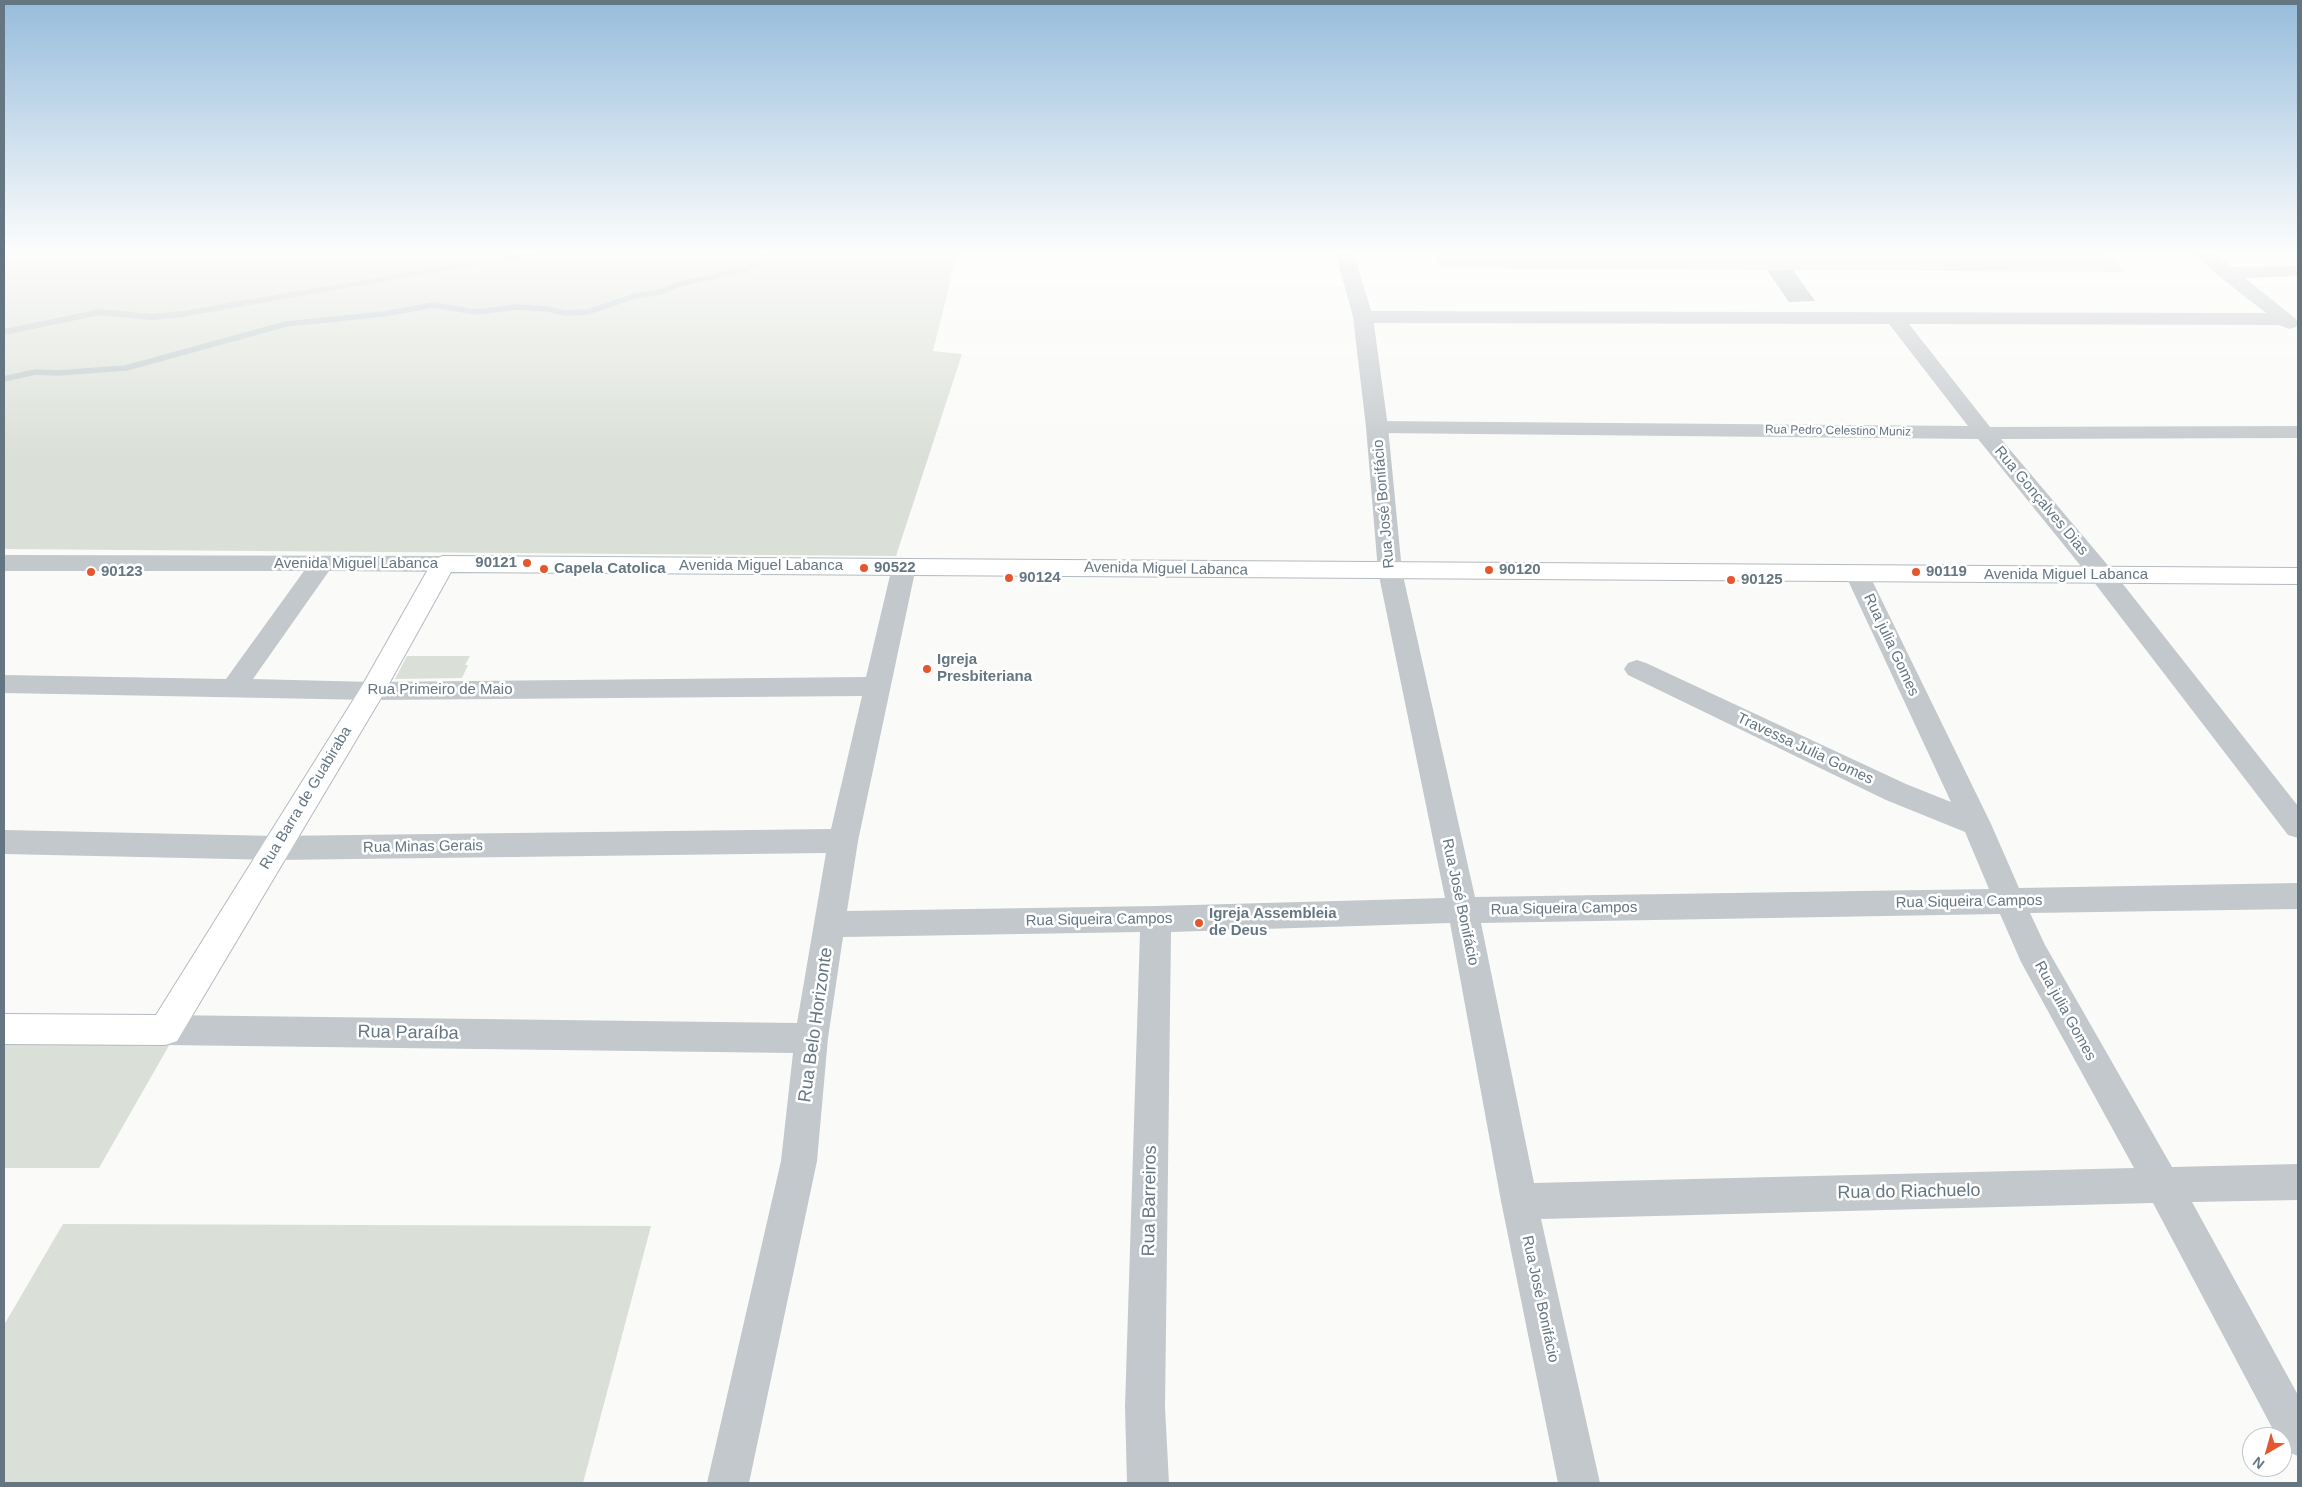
<!DOCTYPE html>
<meta charset="utf-8">
<style>
body{margin:0}
#map{position:relative;width:2302px;height:1487px;overflow:hidden;background:#fafaf8;font-family:Arial,sans-serif}
canvas{display:block}
.frame{position:absolute;inset:0;border:5px solid #657683;pointer-events:none}
.north{position:absolute;left:2242px;top:1427px;width:50px;height:50px;box-sizing:border-box;background:#fff;border:1px solid #c1c8cd;border-radius:50%;rotate:218deg;font-size:14px;font-weight:700;line-height:20px;text-align:center;color:#657683}
.north::after{content:'';display:block;margin:auto;width:18px;height:22px;background:#e4572e;clip-path:polygon(50% 0,100% 100%,50% 72%,0 100%)}
</style>
<div id="map">
<canvas width="2302" height="1487"></canvas>
<div class="frame"></div>
<div class="north">N</div>
</div>
<script>
const g = document.querySelector('canvas').getContext('2d');
g.lineJoin = 'round';
function fillPath(path, color) {
  g.fillStyle = color;
  g.fill(path, 'evenodd');
}
function stroke(path, color, width, dash) {
  g.strokeStyle = color;
  g.lineWidth = width;
  g.lineCap = dash ? 'butt' : 'round';
  g.setLineDash(dash || []);
  g.stroke(path);
}
function write(font, color, halo, rows, align = 'center') {
  g.font = font + ' Arial,sans-serif';
  g.lineWidth = 5;
  g.setLineDash([]);
  g.textBaseline = 'middle';
  g.strokeStyle = halo;
  g.fillStyle = color;
  for (const [text, x, y, turn = 0] of rows) {
    g.save();
    g.translate(x, y);
    g.rotate((+turn || 0) * Math.PI / 180);
    g.textAlign = isNaN(turn) ? turn : align;
    if (halo) g.strokeText(text, 0, 0);
    g.fillText(text, 0, 0);
    g.restore();
  }
}
fillPath(new Path2D(`
 M4,251h954l-25,100 29,3 -66,202 -892,-7z
 M1434,251h670l22,21 -685,-4z
 M407,656h63l-5,9h3l-6,13 -67,1z
 M171,1042l-72,126h-95v-125z
 M63,1224l588,2 -68,257h-579v-158z`), '#dadfd7');
stroke(new Path2D(`
 M4,379l31,-7 23,1 68,-5 160,-44 98,-10 49,-9 43,7 41,-5 31,2 17,4 23,-1 47,-16 25,-4 20,-8 67,-15 13,-7 10,-11`), '#bbc7cb', 5.5);
fillPath(new Path2D(`
 M1767,270h26l22,31 -26,1z`), '#aab3b9');
const secondary = new Path2D(`
 M443,556l1855,12v16l-1847,-12 -70,126 -204,343 -12,4 -161,-1v-30l152,1 206,-329 69,-122 4,-5z`);
stroke(secondary, '#b3babf', 2);
fillPath(new Path2D(`
 M535,251h21l-374,66 -31,3 -51,-5 -96,20v-6l96,-20 51,5 31,-3z`), '#c3c8cc');
fillPath(new Path2D(`
 M2192,251h20l20,16 66,-1v10l-53,2 51,41 2,4 -2,4 -7,2 -10,-4 -370,-1 81,103 308,-1v12l-297,1 110,130 187,237v32l-10,-3 -195,-254 -115,-142 -601,-6 -7,-2 -4,-4 4,-4 7,-2 591,5 -79,-102 -526,-1 -7,-2 -3,-4 3,-4 7,-2 903,2 -46,-36z
 M4,555l439,1 8,3 4,5 -4,5 -8,3 -114,-1 -76,108 119,3 494,-5 26,-110 4,-6 8,-2 8,2 4,6 -58,274 -11,70 309,-5 289,-8 -67,-327 3,-6 9,-2 9,2 3,6 73,326 514,-8 -24,-57 -79,-32 -258,-125 -4,-6 4,-6 9,-3 9,3 260,121 45,18 -106,-228 3,-6 9,-2 9,2 125,256 28,64 279,-5v26l-268,4 15,32 127,222 126,-3v36l-106,2 106,193v61l-15,-6 -1,-13h-5l-124,-234 -612,16 59,264h-42l-57,-282 -51,-278 -279,9 -6,475 4,76h-42l-2,-76 15,-475 -297,5 -15,101 -11,123 -68,322h-42l74,-322 12,-108 -628,-8 -12,-4 -5,-11 5,-11 12,-4 632,8 29,-170 -550,7 -272,-6v-24l272,6 555,-7 31,-133 -490,4 -368,-7v-18l222,4 78,-108h-300zM2000,914l21,48 113,206 -600,15 -53,-260z`), '#c3c8cc');
fillPath(new Path2D(`
 M1335,251h18l20,66 15,110 14,144 -3,6 -9,2 -9,-2 -3,-6 -12,-144 -13,-110z`), '#c3c8cc');
fillPath(secondary, '#fff');
const sky = g.createLinearGradient(0, 0, 0, 459);
sky.addColorStop(0, '#96bcdc');
sky.addColorStop(0.55, '#fdfdfc');
sky.addColorStop(1, '#fdfdfc00');
g.fillStyle = sky;
g.fillRect(0, 0, 2302, 459);
for (const [x, y, r, color] of [
 [527,563,5,"#e4572e"],
 [864,568,5,"#e4572e"],
 [544,569,5,"#e4572e"],
 [1489,570,5,"#e4572e"],
 [91,572,5,"#e4572e"],
 [1916,572,5,"#e4572e"],
 [1009,578,5,"#e4572e"],
 [1731,580,5,"#e4572e"],
 [927,669,5,"#e4572e"],
 [1199,923,5,"#e4572e"]
]) {
  const dot = new Path2D();
  dot.arc(x, y, r, 0, 2 * Math.PI);
  g.fillStyle = color;
  g.fill(dot);
  stroke(dot, '#fff', 2);
}
write('12px', '#657683', '#fff', [
 ["Rua Pedro Celestino Muniz",1838,431,1]
]);
write('15px', '#657683', '#fff', [
 ["Rua Gonçalves Dias",2041,501,50],
 ["Rua José Bonifácio",1384,504,-95],
 ["Avenida Miguel Labanca",356,564],
 ["Avenida Miguel Labanca",761,566],
 ["Avenida Miguel Labanca",1166,569,1],
 ["Avenida Miguel Labanca",2066,575],
 ["Rua julia Gomes",1891,645,65],
 ["Rua Primeiro de Maio",440,690],
 ["Travessa Julia Gomes",1805,749,25],
 ["Rua Barra de Guabiraba",306,798,-59],
 ["Rua Minas Gerais",423,847,-1],
 ["Rua José Bonifácio",1460,902,78],
 ["Rua Siqueira Campos",1969,902,-1],
 ["Rua Siqueira Campos",1564,909,-1],
 ["Rua Siqueira Campos",1099,920,-1],
 ["Rua julia Gomes",2065,1011,61],
 ["Rua José Bonifácio",1540,1299,78]
]);
write('bold 15px', '#657683', '#fff', [
 ["90121",517,563,"right"],
 ["90522",874,568],
 ["Capela Catolica",554,569],
 ["90120",1499,570],
 ["90123",101,572],
 ["90119",1926,572],
 ["90124",1019,578],
 ["90125",1741,580],
 ["Igreja",937,660],
 ["Presbiteriana",937,677],
 ["Igreja Assembleia",1209,914],
 ["de Deus",1209,931]
], 'left');
write('18px', '#657683', '#fff', [
 ["Rua Belo Horizonte",816,1025,-82],
 ["Rua Paraíba",408,1033,1],
 ["Rua do Riachuelo",1909,1192,-1],
 ["Rua Barreiros",1150,1201,-89]
]);
</script>
